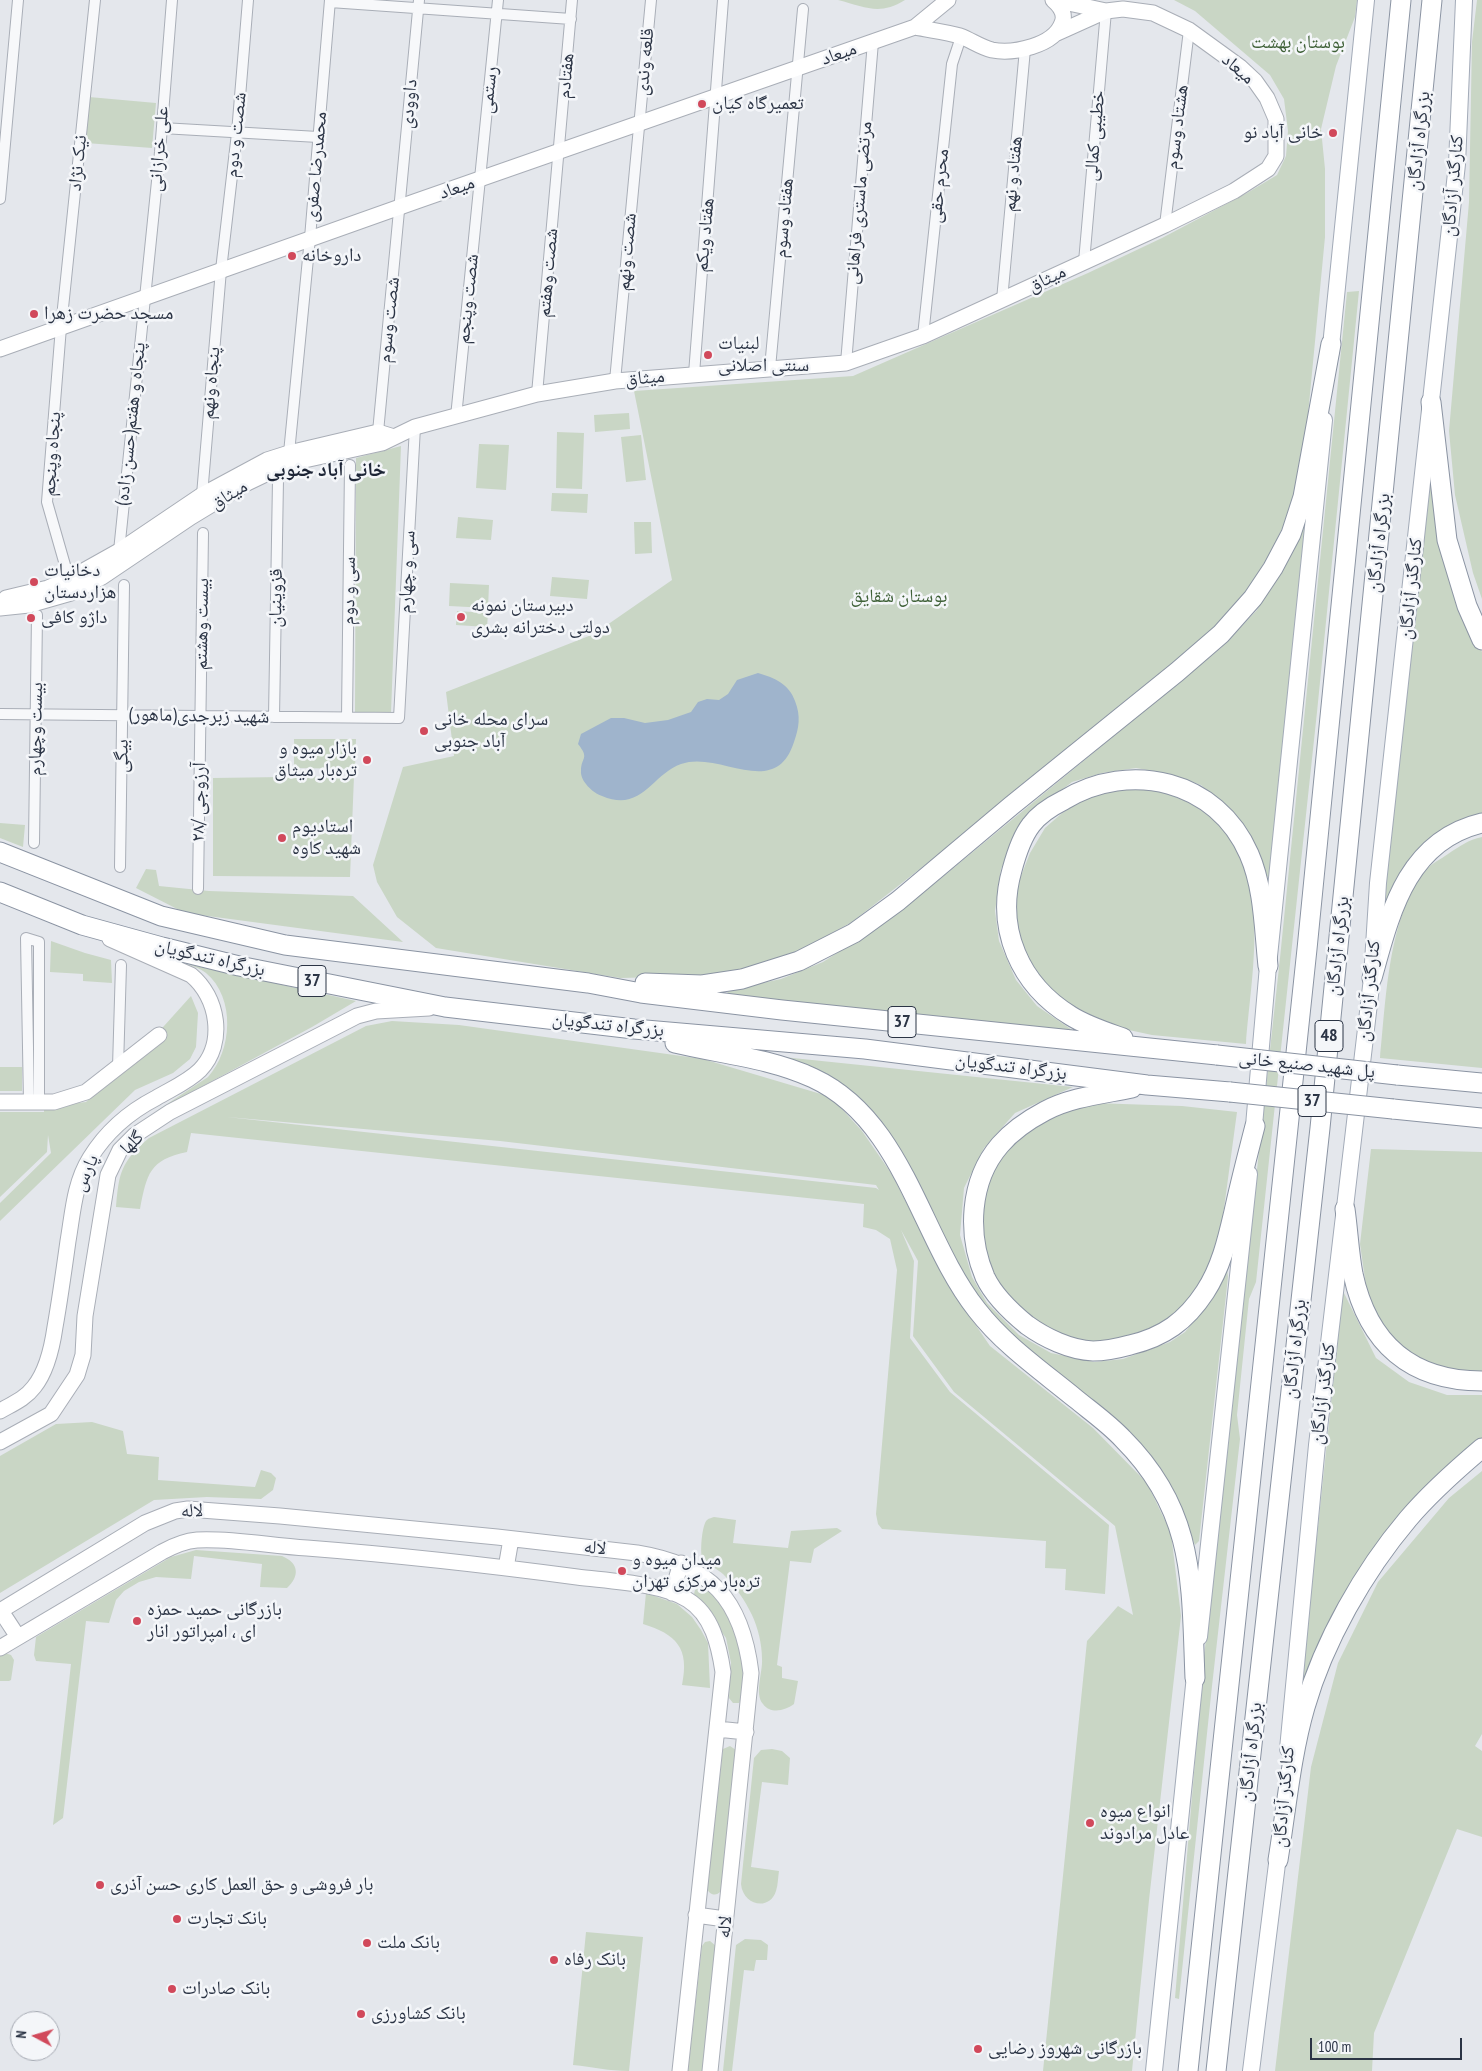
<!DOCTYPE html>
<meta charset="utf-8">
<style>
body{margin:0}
#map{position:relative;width:1482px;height:2071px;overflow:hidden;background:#e4e7ec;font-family:"PT Sans Narrow",sans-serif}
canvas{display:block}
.north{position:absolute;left:10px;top:2011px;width:50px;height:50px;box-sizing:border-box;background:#f4f6f9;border:1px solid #a4a8b1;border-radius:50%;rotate:276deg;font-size:14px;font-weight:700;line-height:20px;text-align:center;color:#2b3445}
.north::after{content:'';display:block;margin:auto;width:18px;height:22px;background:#d1495b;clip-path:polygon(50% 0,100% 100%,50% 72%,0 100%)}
.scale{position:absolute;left:1310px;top:2038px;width:152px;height:22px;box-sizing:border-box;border:2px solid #2b3445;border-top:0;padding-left:6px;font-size:15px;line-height:18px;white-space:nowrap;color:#2b3445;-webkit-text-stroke:4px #f4f6f9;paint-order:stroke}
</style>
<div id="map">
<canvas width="1482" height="2071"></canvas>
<div class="north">N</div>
<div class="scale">100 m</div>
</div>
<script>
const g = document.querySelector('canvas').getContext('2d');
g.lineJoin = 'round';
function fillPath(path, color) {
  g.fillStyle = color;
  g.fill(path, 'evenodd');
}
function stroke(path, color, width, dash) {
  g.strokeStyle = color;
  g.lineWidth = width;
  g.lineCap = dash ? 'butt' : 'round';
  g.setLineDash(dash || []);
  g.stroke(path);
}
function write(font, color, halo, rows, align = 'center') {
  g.font = font + ' "PT Sans Narrow","Noto Naskh Arabic",sans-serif';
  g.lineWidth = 5;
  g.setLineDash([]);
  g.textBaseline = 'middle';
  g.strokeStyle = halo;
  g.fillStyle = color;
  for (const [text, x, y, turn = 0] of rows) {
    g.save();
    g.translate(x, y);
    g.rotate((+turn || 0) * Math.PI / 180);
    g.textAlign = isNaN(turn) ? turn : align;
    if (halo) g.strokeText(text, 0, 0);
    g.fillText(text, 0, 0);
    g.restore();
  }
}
fillPath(new Path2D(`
 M838,0h67c-26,16 -39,7 -67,0z
 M1174,0h183l-2,17 -19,49 -15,63 4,40v68l-20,209 -16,68 -28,59 -37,46 -143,124 -229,179 -38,21 -71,32 -123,3 -184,-30 -39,-31 -20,-35 -4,-17 30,-98 51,-11 -8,-64 148,-58 78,-54 -38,-189 219,-15 235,-103 74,-35 85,-45 30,-18 9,-19 2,-25 -4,-32 -14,-24 -75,-64z
 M1477,0h5v599l-9,-26 -18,-78 -6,-64 20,-229 3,-160z
 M89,97l67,6 -4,45 -66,-5z
 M1359,291l-42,421 -61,570 -7,17 -12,116 3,24 -28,247 -33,313 -4,-1 28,-332 77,-708 67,-666z
 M629,413l1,16 -35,3 -1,-17z
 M557,432l27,1 -2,56 -26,-1z
 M641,435l5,45 -20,2 -5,-45z
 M1432,443l36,181 14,28v164l-33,12 -70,103z
 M479,444l30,1 -3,45 -30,-2z
 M401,446l-10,267 -36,-1 1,-254z
 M552,493l36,1 -1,19 -36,-2z
 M458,517l35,3 -2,20 -35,-2z
 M634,522h17l1,31 -17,1z
 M1303,526l4,2 -37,355 -20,-48 -21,-25 -28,-25 -31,-11 -34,-6 -34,5 -30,9 -36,28 -19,25 -16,34 -6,42 4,30 17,39 21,26 41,28 -352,-40 4,-4 51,-11 42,-17 39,-25 78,-58 282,-232 35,-37z
 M552,577l37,3 -2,19 -37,-3z
 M450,583l39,2 -1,23 -39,-2z
 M457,611l31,2 -1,14 -31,-2z
 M294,739h62l-1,30 -61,-1z
 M354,776l-4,101 -137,-1v-98z
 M1118,788c11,0 21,0 31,2 22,3 45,13 61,27 7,6 15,11 20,18 39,61 21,141 16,209l-94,-9 -37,-8 -35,-11 -31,-22 -23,-31 -11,-39v-33l15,-38 15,-25 16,-14 28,-18z
 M0,823l25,2 -2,22 -23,-9z
 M1482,837v231l-102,-10c6,-57 8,-143 46,-188 6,-7 15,-11 22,-16 12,-8 20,-14 34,-17z
 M146,869l10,1 3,16 50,5 144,5 50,46 -218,-29 -49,-25z
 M51,941l34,12 26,7 1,23 -29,-2v-7l-33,-2z
 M155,957l201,44 -44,26 -157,85 53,-35c24,-26 28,-79 -2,-104 -10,-9 -37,-12 -51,-16z
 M191,996l7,17 -2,34 -6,12 -17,14 -38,17 -135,131v-18l51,-50 -3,-18 -1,17 -47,45v-85h44v-5l42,-5 78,-76z
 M392,1021l67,4 244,34 128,38 31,34 29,42 58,113 41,60 103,82 54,55 24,50 10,83 -32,284 -17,171h-89l44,-430 31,-35 15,9 -18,-89 -161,-134 -41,-56 5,-75 -17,-31 13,31 -4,77 40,54 159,133 -4,69 -40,-4 1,-21 -21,-1 1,-27 -164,-12 -4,-5 -2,-10 21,-244 -7,-31 -14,-9 -13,-3 1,-23 -673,-71 -4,19c-38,8 -40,22 -47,57l-24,-2c3,-35 5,-45 33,-69l217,-112zM227,1117l273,24 376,44 3,5 -3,-2z
 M783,1057l290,30 -58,26 -31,35 -20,40 -4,47 12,42 15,26 32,32 32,18 43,9 29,-3 47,-17 15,-10 26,-31 16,-33 1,9 -29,264 -4,4 -23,-58 -40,-49 -122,-100 -28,-32 -31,-52 -60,-117z
 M0,1067h22v24h-22z
 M1093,1103l89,3 55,6 -17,126 -14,38 -14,23 -29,24 -27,15 -43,6 -23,-5 -43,-21 -36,-41 -12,-59 10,-42 16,-28 31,-25 29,-15z
 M1371,1149l111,3v224l-27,-1 -56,-26 -26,-37 -5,-12 -8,-56z
 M1343,1291l33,67 33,24 38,13h35v48l-18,14 -145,192 -18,38z
 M92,1422l31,9 4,23 32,3 -1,23 97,7 6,-17 10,3 5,5 -3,12 -12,9 -54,-2 -53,3 -154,93v-137l56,-32z
 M1482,1471v263l-7,12 7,5v86l-25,-8 -83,204 -2,38h-97l36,-304 27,-104 40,-81 71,-84z
 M714,1517l22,3 -3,23 55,5 3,-17 46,-3 5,3 -28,18 -3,14 -21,-2 -13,104 5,2v11l16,3 -4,23c-8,6 -23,11 -31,0 -9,-10 0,-32 -1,-45 0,-15 -4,-31 -10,-44 -7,-15 -18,-30 -29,-41 -6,-5 -18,-11 -21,-17 -2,-6 0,-33 5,-37 2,-2 5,-2 7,-3z
 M196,1550l86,6c17,7 18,20 5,32l-27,-1 2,-23 -68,-8 -3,23 -35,-2 -17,5 -15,9 -8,9 -7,23 -23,-2 -23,197 -10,7 18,-161 -35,-3 -2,-6 2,-18 135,-80z
 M699,1587h5c13,11 25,23 31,39 6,14 13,65 4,77h-6l-4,-5 2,-35 -5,-25 -32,-44 1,-4z
 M646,1593l31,11 15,13 9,13 7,13 2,45 -28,-3c8,-37 -6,-51 -39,-61z
 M5,1653l6,2 3,5 -3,20 -2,1h-9v-25z
 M730,1746l6,4 -15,141c-5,6 -12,4 -14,-3l16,-139z
 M772,1749l10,2 8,7 -2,27 -26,-3 -11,85 28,4c-1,6 -1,14 -3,20 -6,20 -33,15 -35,-7l13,-126 7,-8z
 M586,1932l57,5 -14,134c-20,0 -36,-4 -56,-6z
 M745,1939l16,1 7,5 -1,15h-11l-2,11 -10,-1 -12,101h-9l13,-126z
 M710,1941l6,5 -12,125h-16l14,-125 3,-4z`), '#c9d6c5');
fillPath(new Path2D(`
 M758,673c17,5 31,11 37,28 6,15 4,27 -1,41 -19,59 -74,8 -113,22 -29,10 -39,49 -79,32 -9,-3 -22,-15 -21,-25 0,-14 9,-12 -3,-27l3,-10 30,-16h13l21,5 23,-3 23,-8 7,-10 9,-3 12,1 9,-6 9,-14z`), '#9fb4cc');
const street = new Path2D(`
 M330,2l241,17
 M162,128l156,9
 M0,199l18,-199
 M1165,225l24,-195
 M1084,262l22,-251
 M1002,300l23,-251
 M923,336l29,-272 9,-27
 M846,363l27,-321
 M770,368l33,-359
 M694,374l29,-374
 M615,381l36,-381
 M537,394l35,-394
 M456,417l42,-417
 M378,432l41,-432
 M289,453l21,-215 20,-238
 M202,495l19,-225 16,-137 11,-133
 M119,551l41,-399 12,-152
 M69,579l-22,-77 14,-175 34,-327
 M0,714l399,4 16,-291
 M274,717l4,-237
 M347,717l3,-252
 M34,843l3,-228
 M120,867l4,-282
 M198,889l5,-356
 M118,1067l3,-102
 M29,1102l-3,-164 13,4v160`);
const secondary = new Path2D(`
 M915,27c14,3 31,5 45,9 11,4 20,11 32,14 21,4 62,-4 70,-27 4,-9 -2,-17 -9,-23
 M1055,34l51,-23
 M0,349c304,-110 610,-215 915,-322l33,-27
 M6,598l42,-10 21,-9 50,-28 83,-56 65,-35 22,-7 89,-21 16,5
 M0,608l29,-3 42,-12 31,-16 89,-60 56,-34 25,-12 19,-8 91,-20 33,-16 122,-33 78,-13 231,-18 77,-27 242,-111 69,-34 34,-22 8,-13v-37l-9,-21 -12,-17 -15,-14 -51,-37 -36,-17 -30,-4 -17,2 -52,-11
 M0,1102h54l32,-10 73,-57
 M0,1411c12,-7 25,-12 34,-24 13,-16 18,-39 21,-60 5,-28 9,-57 13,-86 5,-29 6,-57 22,-83 16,-26 39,-46 66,-60 15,-9 32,-16 44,-28 26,-27 18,-73 -9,-95l-81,-36
 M0,1442l51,-28 26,-39 6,-20 2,-39 23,-141 12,-25 15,-15 35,-23 187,-96 19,-5 53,-3
 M506,1568l5,-29
 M672,1593l9,-30
 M0,1611l145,-88 30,-12 13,-2 92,7 217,21 140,16c74,12 105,46 114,120l-41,398
 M1,1611l17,26
 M0,1648l162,-96c11,-6 22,-11 35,-12 36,-2 73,6 110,8 90,7 180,17 270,29 31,4 85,6 111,23 24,15 31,45 35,72l-43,399
 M717,1729l29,3
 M696,1915l29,4`);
const primary = new Path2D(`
 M1330,356l36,-356
 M1253,1137l15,-171 56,-546
 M1199,1637l50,-463
 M1288,1749l29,-304 55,-467 6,-95 79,-719 7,-164
 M1154,2071l42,-405
 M1251,2071l28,-223`);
const highway = new Path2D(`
 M1431,402l16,138 20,66 15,34
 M0,852l161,64 124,29 303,38 53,10 141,17 435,45
 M0,892l82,33 80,22 77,19 206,41 189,22 231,20 282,36 83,7
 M1372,978c18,-64 34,-137 110,-155
 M645,983l57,2 40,-6 57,-18 55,-28 44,-32 113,-95 166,-134 44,-38 32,-36 20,-30 18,-34 12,-37 28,-153
 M1123,1038c-17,-6 -36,-12 -52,-22 -51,-31 -76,-87 -59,-146 4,-15 9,-32 19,-45 8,-11 21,-19 33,-25 66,-40 153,-20 185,54 15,34 15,75 19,112
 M675,1043c46,11 95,15 138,35 91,42 107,160 164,232 27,35 65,61 99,89 16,13 33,25 47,40 73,73 68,144 72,239
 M1397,1075l85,8
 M1132,1088c-29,6 -61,9 -87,23 -17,9 -33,20 -45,34 -31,36 -33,90 -15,132 9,19 26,35 42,48 18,13 43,25 66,26 12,0 26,-3 37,-6 34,-8 56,-24 75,-53 17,-26 23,-55 30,-85 6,-27 13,-54 20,-81
 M1393,1109l89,9
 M1345,1209c3,21 4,44 8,65 15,70 58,107 129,107
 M1278,1860c8,-49 13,-105 27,-153 19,-66 59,-136 103,-188 22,-26 48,-49 74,-71
 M1188,2071l119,-1122 94,-949
 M1216,2071l104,-943 112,-1128`);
stroke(street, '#a9aeb7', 12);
stroke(secondary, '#a9aeb7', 17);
stroke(primary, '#a3abb8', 18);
stroke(highway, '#8b94a3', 21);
stroke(street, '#f7f8fa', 10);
stroke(secondary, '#fff', 15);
stroke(primary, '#fff', 16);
stroke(highway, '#fff', 19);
const highwayBridge = new Path2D(`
 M1217,1055l180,20
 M1230,1092l163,17`);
stroke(highwayBridge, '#8b94a3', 21, []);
stroke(highwayBridge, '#fff', 19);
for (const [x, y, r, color] of [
 [702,104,5,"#d1495b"],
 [1333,133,5,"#d1495b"],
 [292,256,5,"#d1495b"],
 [34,314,5,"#d1495b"],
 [708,355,5,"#d1495b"],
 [34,582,5,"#d1495b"],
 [461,617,5,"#d1495b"],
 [31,618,5,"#d1495b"],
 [424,731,5,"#d1495b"],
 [367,760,5,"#d1495b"],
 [282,838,5,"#d1495b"],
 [622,1571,5,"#d1495b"],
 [137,1621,5,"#d1495b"],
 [1090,1823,5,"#d1495b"],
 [100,1885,5,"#d1495b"],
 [177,1919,5,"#d1495b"],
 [367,1943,5,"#d1495b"],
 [554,1960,5,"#d1495b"],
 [172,1989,5,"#d1495b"],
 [361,2014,5,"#d1495b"],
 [978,2049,5,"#d1495b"]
]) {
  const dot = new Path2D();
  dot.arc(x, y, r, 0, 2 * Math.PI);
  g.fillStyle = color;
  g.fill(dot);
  stroke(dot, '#f4f6f9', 2);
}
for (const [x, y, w] of [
 [312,981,28],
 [902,1022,28],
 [1329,1036,28],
 [1312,1101,28]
]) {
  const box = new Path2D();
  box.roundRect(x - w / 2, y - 15.5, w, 31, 4);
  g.fillStyle = '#f4f6f9';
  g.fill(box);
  stroke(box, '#2b3445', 1);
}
write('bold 18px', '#2b3445', null, [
 ["37",312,981],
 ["37",902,1022],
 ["48",1329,1036],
 ["37",1312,1101]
]);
write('19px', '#3f6138', '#f4f6f9', [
 ["بوستان بهشت",1298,43],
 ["بوستان شقایق",899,597]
]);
write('19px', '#2b3445', '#f4f6f9', [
 ["میعاد",839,54,-19],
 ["قلعه وندی",645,62,-85],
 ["میعاد",1238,69,41],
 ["هفتادم",566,76,-85],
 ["رستمی",489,90,-84],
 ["داوودی",409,104,-85],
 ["هشتاد وسوم",1177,127,-83],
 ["شصت و دوم",236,135,-84],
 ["خطیبی کمالی",1095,136,-85],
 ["بزرگراه آزادگان",1419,141,-84],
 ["علی خرازانی",159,149,-85],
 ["نیک نژاد",78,163,-84],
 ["محمدرضا صفری",316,167,-85],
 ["هفتاد و نهم",1013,174,-85],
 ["محرم حقی",939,186,-84],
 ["کنارگذر آزادگان",1453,186,-85],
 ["میعاد",457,188,-19],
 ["مرتضی ماستری فراهانی",859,203,-85],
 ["هفتاد وسوم",784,218,-85],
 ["هفتاد ویکم",705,235,-85],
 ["شصت ونهم",627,252,-85],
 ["شصت وهفتم",548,273,-85],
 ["میثاق",1047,279,-25],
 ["شصت وپنجم",468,299,-84],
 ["شصت وسوم",389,320,-84],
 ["میثاق",645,378,-5],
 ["پنجاه ونهم",211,383,-85],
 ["(حسن زاده)پنجاه و هفتم",131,424,-84],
 ["پنجاه وپنجم",52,454,-86],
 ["میثاق",229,495,-31],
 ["بزرگراه آزادگان",1379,543,-84],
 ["سی و چهارم",407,572,-87],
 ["کنارگذر آزادگان",1411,589,-84],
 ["سی و دوم",349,591,-89],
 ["قزوینیان",276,598,-89],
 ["بیست وهشتم",202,624,-89],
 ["شهید زبرجدی(ماهور)",199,716,1],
 ["بیست وچهارم",36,729,-89],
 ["بیگی",122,756,-89],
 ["آرزوجی /۲۸",199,802,-89],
 ["بزرگراه آزادگان",1338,946,-84],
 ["بزرگراه تندگویان",210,958,13],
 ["کنارگذر آزادگان",1369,991,-84],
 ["بزرگراه تندگویان",608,1025,6],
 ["پل شهید صنیع خانی",1307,1065,6],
 ["بزرگراه تندگویان",1011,1067,7],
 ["گلها",132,1143,-45],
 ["پارس",86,1173,-66],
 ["بزرگراه آزادگان",1295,1349,-84],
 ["کنارگذر آزادگان",1323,1394,-83],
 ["لاله",192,1511,-2],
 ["لاله",595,1548,6],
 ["بزرگراه آزادگان",1251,1752,-84],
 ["کنارگذر آزادگان",1284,1797,-85],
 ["لاله",725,1927,-84]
]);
write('19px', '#2b3445', '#f4f6f9', [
 ["تعمیرگاه کیان",712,104],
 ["خانی آباد نو",1323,133,"right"],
 ["داروخانه",302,256],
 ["مسجد حضرت زهرا",44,314],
 ["لبنیات",718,344],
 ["سنتی اصلانی",718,366],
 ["دخانیات",44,571],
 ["هزاردستان",44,593],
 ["دبیرستان نمونه",471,606],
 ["دولتی دخترانه بشری",471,628],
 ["داژو کافی",41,618],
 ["سرای محله خانی",434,720],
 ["آباد جنوبی",434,742],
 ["بازار میوه و",357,749,"right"],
 ["تره‌بار میثاق",357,771,"right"],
 ["استادیوم",292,827],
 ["شهید کاوه",292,849],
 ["میدان میوه و",632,1560],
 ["تره‌بار مرکزی تهران",632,1582],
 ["بازرگانی حمید حمزه",147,1610],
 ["ای ، امپراتور انار",147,1632],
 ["انواع میوه",1100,1812],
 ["عادل مرادوند",1100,1834],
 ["بار فروشی و حق العمل کاری حسن آذری",110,1885],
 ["بانک تجارت",187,1919],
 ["بانک ملت",377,1943],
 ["بانک رفاه",564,1960],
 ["بانک صادرات",182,1989],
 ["بانک کشاورزی",371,2014],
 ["بازرگانی شهروز رضایی",988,2049]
], 'left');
write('bold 20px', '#1d2536', '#f4f6f9', [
 ["خانی آباد جنوبی",326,470]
]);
</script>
